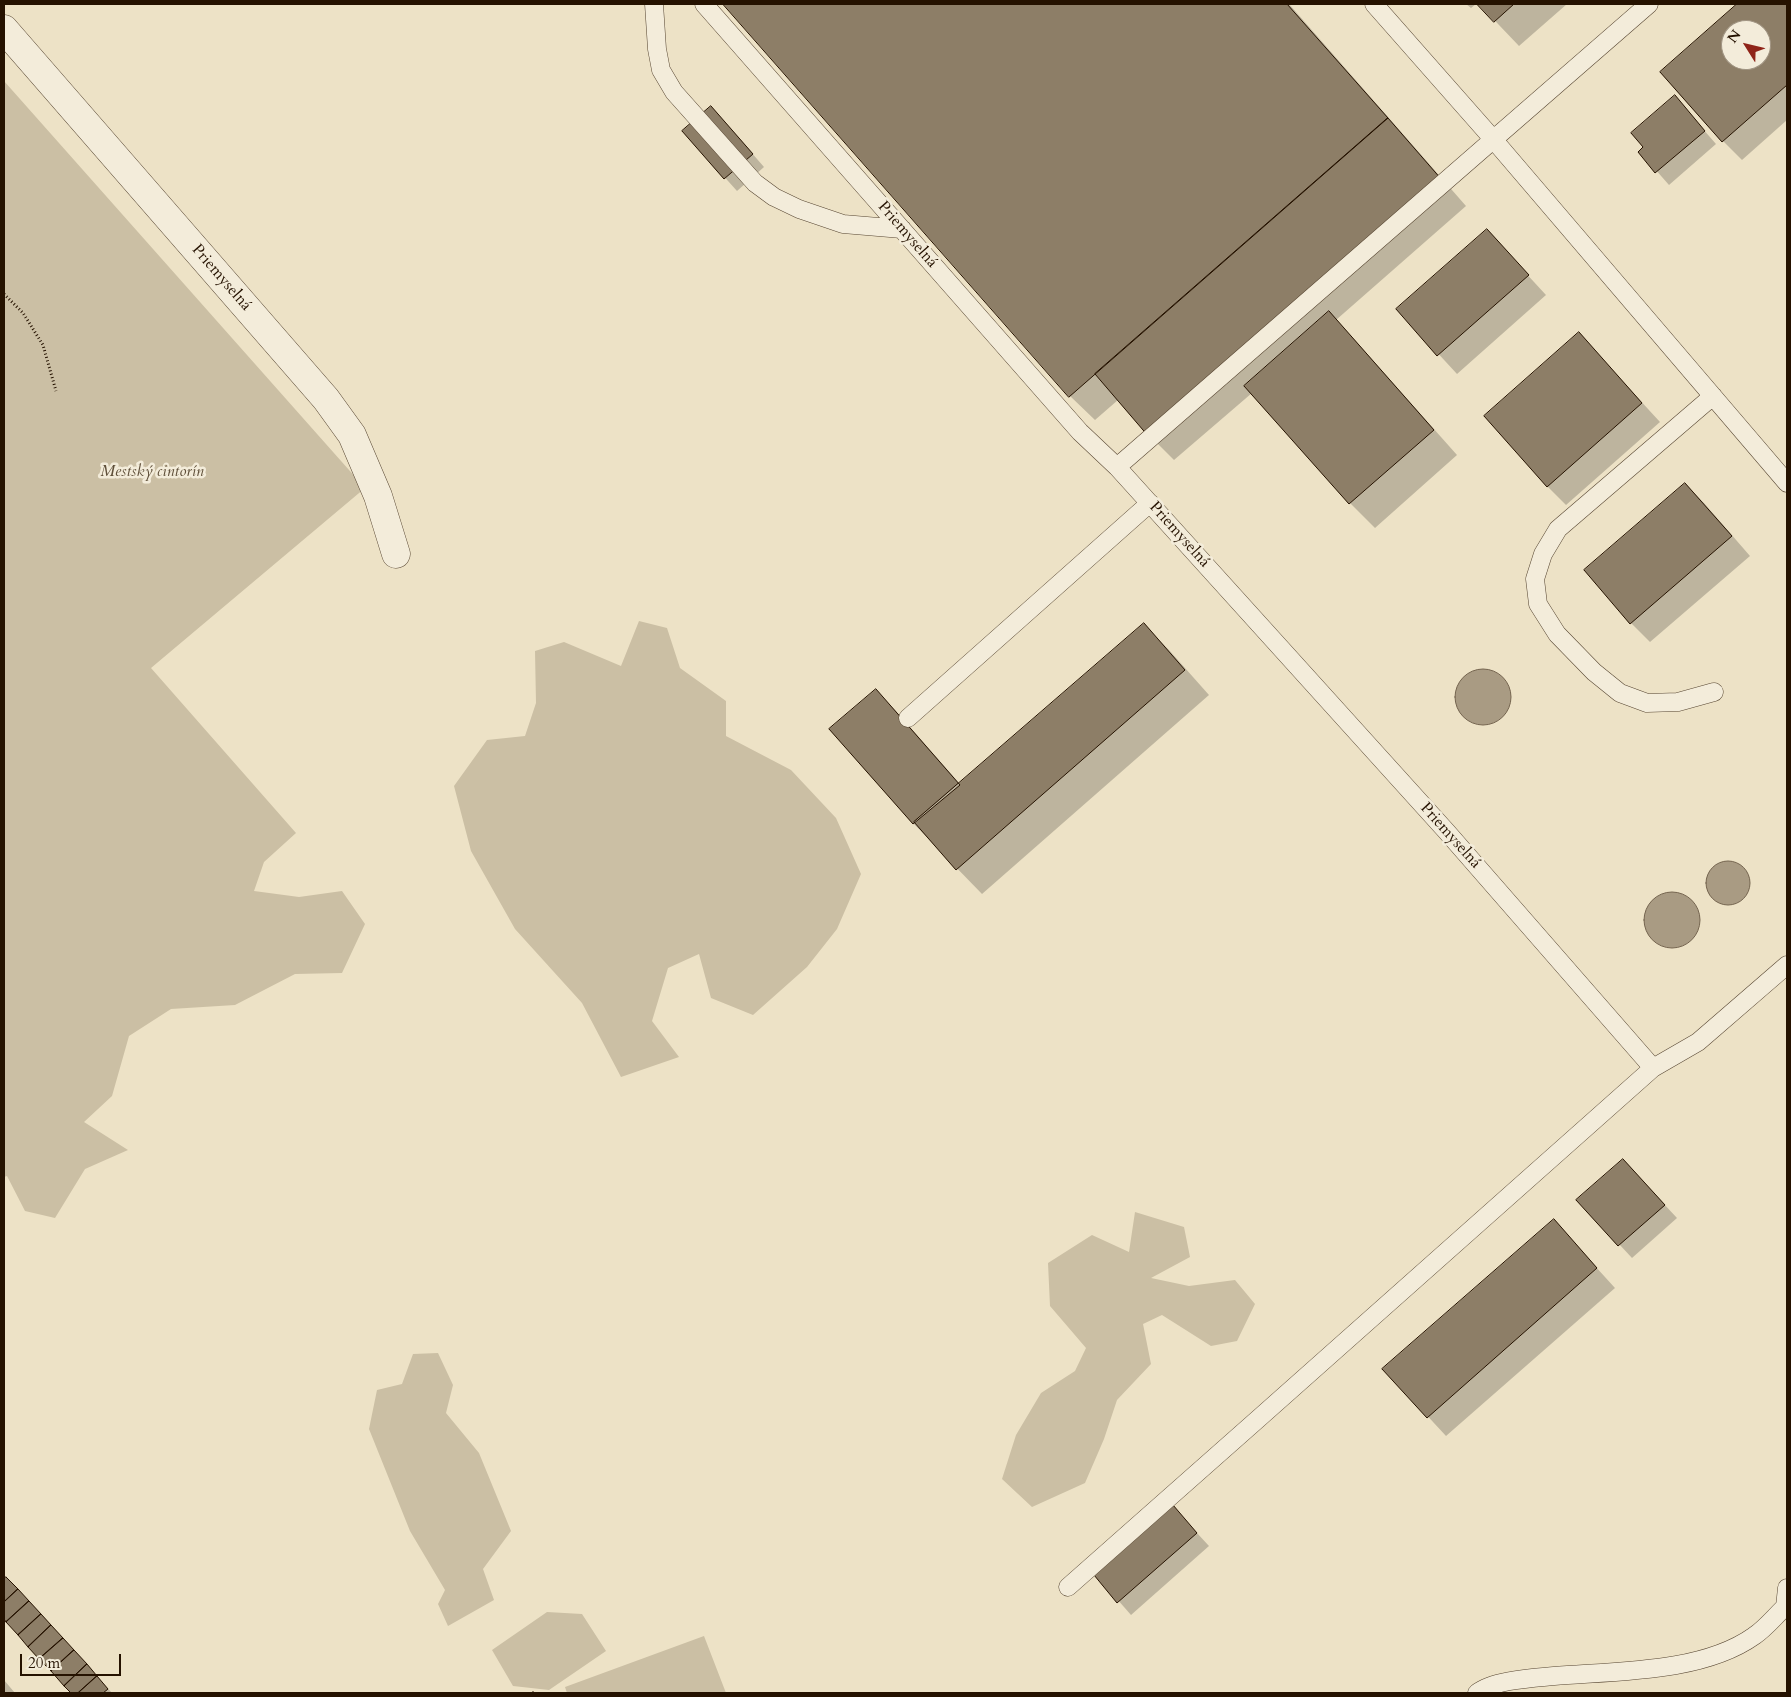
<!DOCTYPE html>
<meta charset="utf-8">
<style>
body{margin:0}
#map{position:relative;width:1791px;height:1697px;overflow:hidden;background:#ede2c6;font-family:Cardo,serif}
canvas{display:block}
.frame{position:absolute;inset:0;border:5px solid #251200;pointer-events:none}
.north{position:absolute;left:1721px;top:20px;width:50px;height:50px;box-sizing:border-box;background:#f3ecda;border:1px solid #a19583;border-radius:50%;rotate:306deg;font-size:14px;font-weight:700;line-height:20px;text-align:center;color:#251200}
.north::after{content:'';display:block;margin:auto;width:18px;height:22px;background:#8f2418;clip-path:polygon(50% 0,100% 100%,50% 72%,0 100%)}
.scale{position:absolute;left:20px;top:1654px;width:101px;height:22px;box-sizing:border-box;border:2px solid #251200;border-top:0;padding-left:6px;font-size:15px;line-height:18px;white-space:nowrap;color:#251200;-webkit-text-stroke:4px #f3ecda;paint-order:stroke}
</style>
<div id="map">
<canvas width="1791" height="1697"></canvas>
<div class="frame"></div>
<div class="north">N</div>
<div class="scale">20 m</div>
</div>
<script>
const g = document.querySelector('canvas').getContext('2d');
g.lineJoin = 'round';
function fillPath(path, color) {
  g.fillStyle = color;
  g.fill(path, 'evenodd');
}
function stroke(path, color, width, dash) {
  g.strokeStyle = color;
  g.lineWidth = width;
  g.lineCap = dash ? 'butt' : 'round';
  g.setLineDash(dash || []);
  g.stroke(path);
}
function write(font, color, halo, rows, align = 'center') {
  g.font = font + ' Cardo,serif';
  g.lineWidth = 5;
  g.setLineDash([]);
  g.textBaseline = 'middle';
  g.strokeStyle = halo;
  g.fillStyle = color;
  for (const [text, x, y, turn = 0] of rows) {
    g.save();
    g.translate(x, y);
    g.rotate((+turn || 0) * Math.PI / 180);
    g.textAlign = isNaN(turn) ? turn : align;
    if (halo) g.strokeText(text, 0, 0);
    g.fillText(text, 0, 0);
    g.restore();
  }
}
fillPath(new Path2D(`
 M4,81l361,407 -214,180 145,165 -32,29 -10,29 45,6 43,-6 23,33 -23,49 -47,1 -60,31 -64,4 -42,27 -17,60 -28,26 44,28 -43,19 -30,49 -30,-7 -18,-35 -3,1z
 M639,621l28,7 13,40 46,33v35l65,34 45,48 25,56 -24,55 -30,38 -54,48 -42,-17 -12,-44 -31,14 -16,53 27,36 -58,20 -39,-74 -67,-74 -44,-78 -17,-65 33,-46 38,-4 11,-33 -1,-52 29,-9 57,24z
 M1135,1212l49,15 6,30 -39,21 38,8 46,-6 20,24 -18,37 -26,5 -49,-31 -19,9 8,40 -34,36 -13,39 -19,44 -53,24 -30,-28 14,-44 25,-42 34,-22 11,-23 -36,-42 -2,-43 44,-28 37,17z
 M438,1353l15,32 -7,28 33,40 32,78 -28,38 11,31 -46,26 -10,-22 7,-14 -35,-59 -41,-102 8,-39 25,-6 11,-30z
 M547,1612l35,2 24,37 -57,39 -36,-4 -21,-36z
 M704,1636l22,57h-159l-2,-6z`), '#cbbfa4');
const water = new Path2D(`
 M1455 697a28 28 0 1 1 56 0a28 28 0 1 1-56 0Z
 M1706 883a22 22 0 1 1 44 0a22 22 0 1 1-44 0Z
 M1644 920a28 28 0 1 1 56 0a28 28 0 1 1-56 0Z`);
fillPath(water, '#a99b83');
stroke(water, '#74644f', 1);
fillPath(new Path2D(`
 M725,4h564l177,202 -130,114 17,18 104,117 -82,73 -25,-25 -98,-110 -78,67 -24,-24 -32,-36 -23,20 -25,-24z
 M1466,4h10l-5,4z
 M1479,4h88l-48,42z
 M1738,4h49v116l-45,40 -19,-19 -61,-69zM1731,30h30v30h-30z
 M1675,97l41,47 -47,41 -29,-33z
 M723,120l41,47 -27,24 -53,-59z
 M1487,231l59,64 -89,79 -59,-64z
 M1579,334l81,88 -94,83 -18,-18 -63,-71z
 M1685,484l19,19 46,53 -100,86 -19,-19 -46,-53z
 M1144,625l25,25 40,45 -227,199 -69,-71 -37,-132 19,19 65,74z
 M1635,1173l42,45 -45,40 -54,-58z
 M1554,1221l61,67 -169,148 -62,-67z
 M1173,1507l36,39 -78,69 -35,-40z
 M4,1575l108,118h-39l-69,-75z
 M4,1680l11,13h-11z`), '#0003');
const building = new Path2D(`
 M723,4h564l101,114 -319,279z
 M1477,4h37l-20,18z
 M1737,4h50v81l-65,57 -62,-70zM1731,30h30v30h-30z
 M1675,95l30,36 -50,42 -17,-21 5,-5 -12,-14z
 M711,106l42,48 -29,25 -42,-48z
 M1388,118l54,62 -293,257 -54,-63z
 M1487,229l42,46 -92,81 -41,-47z
 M1329,311l105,119 -85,74 -105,-118z
 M1579,332l63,71 -95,84 -63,-71z
 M1685,483l47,53 -102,88 -46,-54z
 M1144,623l41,47 -229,200 -42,-48z
 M876,689l84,96 -47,39 -84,-95z
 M1623,1159l42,46 -47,41 -42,-46z
 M1554,1219l43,49 -170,150 -45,-49z
 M1173,1505l24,28 -80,70 -23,-28z
 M6,1577l12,12 -14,13v-23z
 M18,1589l11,12 -23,21 -2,-3v-17z
 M29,1601l12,13 -23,21 -12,-13z
 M41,1614l10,11 -23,22 -10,-12z
 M51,1625l12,13 -24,21 -11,-12z
 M63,1638l11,12 -23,21 -12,-12z
 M74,1650l13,14 -23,22 -13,-15z
 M87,1664l10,12 -19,17h-7l-7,-7z
 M97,1676l11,13 -5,4h-25z`);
fillPath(building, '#8d7e67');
stroke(building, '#251200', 1);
const service = new Path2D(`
 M654,4l3,45 4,21 13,22 81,91 19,14 25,12 44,15 59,5
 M704,4l376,428 37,35 330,365 206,236
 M1374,4l119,135 294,344
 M1713,396l-155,133 -15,25 -8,25 3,25 19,30 37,38 26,21 27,10 31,-1 36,-10
 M1117,467l532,-463
 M908,718l242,-215
 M1068,1587l190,-168 395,-351 45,-26 89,-77
 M1785,1607l2,-19
 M1477,1693c16,-13 56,-15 77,-17 61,-5 148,-3 200,-40 12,-8 22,-21 33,-31`);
const minor = new Path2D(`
 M4,29l322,370 26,36 26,61 18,58`);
stroke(service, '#574632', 19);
stroke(minor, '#574632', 29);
stroke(new Path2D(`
 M4,294l19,19 20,32 13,46
 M532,1692l1,1`), '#251200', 3, [1, 2.5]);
stroke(service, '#f3ecda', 18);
stroke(minor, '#f3ecda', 28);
write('16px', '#251200', '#f3ecda', [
 ["Priemyselná",907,235,49],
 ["Priemyselná",221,278,49],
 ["Priemyselná",1179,535,48],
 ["Priemyselná",1450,836,48]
]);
write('italic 16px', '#5f4f39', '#f3ecda', [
 ["Mestský cintorín",152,472]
]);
</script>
